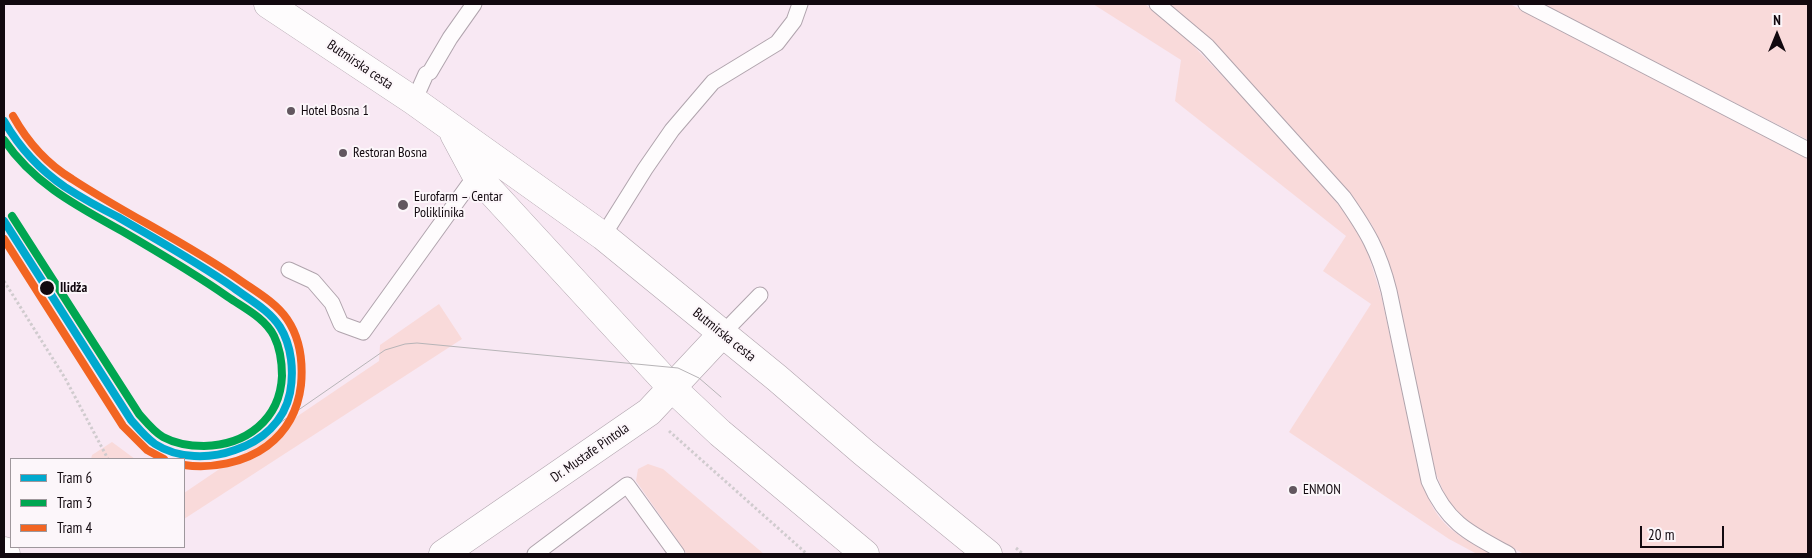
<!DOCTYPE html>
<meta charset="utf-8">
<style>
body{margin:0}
#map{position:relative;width:1812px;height:558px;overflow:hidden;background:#f8e8f3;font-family:"PT Sans Narrow",sans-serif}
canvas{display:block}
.frame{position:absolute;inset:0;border:5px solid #12090f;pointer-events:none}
.legend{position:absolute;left:10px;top:458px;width:175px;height:90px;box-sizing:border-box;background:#fcf6fa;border:1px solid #9e979c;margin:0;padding:6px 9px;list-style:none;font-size:15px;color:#12090f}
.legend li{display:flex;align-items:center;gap:10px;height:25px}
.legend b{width:25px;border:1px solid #9e979c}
.north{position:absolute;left:1752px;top:10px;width:50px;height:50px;-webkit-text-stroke:4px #fcf6fa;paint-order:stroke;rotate:0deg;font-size:14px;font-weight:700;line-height:20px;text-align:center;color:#12090f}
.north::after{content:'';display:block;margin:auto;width:18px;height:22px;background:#12090f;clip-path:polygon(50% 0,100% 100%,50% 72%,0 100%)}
.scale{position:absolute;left:1640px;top:526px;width:84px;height:22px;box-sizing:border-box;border:2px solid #12090f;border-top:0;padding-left:6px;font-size:15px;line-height:18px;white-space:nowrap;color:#12090f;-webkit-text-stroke:4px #fcf6fa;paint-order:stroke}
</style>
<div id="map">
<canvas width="1812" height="558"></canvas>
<div class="frame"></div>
<ul class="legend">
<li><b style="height:6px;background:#00a9ce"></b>Tram 6</li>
<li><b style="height:6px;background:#00a651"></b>Tram 3</li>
<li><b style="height:6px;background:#f26522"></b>Tram 4</li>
</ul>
<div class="north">N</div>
<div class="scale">20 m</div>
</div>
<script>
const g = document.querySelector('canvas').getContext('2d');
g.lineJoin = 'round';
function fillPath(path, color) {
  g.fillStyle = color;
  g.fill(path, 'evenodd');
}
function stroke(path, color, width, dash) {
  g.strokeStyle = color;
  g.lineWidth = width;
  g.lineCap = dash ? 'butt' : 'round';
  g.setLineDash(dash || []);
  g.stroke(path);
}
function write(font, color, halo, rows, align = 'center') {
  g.font = font + ' "PT Sans Narrow",sans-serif';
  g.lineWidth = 4;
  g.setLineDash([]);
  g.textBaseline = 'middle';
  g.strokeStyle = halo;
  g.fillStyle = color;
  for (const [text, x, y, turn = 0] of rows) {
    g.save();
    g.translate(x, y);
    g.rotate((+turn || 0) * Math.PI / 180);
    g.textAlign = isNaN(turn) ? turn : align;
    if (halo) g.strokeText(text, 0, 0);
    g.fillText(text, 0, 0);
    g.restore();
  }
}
fillPath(new Path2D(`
 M1093,4h52l40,33 88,92 76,88 18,34 14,44 40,182c13,46 30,55 70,77h-14l-28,-15 -160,-107 82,-128 -48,-33 23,-35 -171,-135 6,-41z
 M1166,4h344l298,153v397h-284l-48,-26 -20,-17 -9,-11 -11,-26 -52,-223 -12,-26 -24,-33 -93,-103z
 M1540,4h268v136z
 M439,304l23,35 -278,180v-26l195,-132 1,-16z
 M112,442l23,17h-44l1,-4z
 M648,464l15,5 101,85h-77l-51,-73 2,-12z`), '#f9dada');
const lane = new Path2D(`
 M1157,4l50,42 137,152c23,33 35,53 45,93l40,190c18,42 40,52 79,73
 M1526,4l282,146
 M414,101l12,-27 4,-2 20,-34 24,-34
 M603,236l42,-67 27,-39 41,-48 64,-39 17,-22 6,-17
 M289,270l24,11 19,22 9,21 22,8 113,-157
 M722,334l38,-39
 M535,554l92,-69 50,69`);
const street = new Path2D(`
 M4,551l2,3
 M443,554l206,-142 73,-78`);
const secondary = new Path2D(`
 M268,4l146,97 189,135 174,142 86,74 125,102
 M454,134l22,41 196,213 48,45 145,121`);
stroke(lane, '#b0a4ad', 17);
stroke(street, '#b0a4ad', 29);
stroke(secondary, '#b0a4ad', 29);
stroke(new Path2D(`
 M4,281l61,97 43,81
 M669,431l138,123
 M1016,548l7,6`), '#d0cbce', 3, [2.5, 2.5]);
stroke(lane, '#fefcfd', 15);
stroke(street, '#fefcfd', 28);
stroke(secondary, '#fefcfd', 28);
stroke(new Path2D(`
 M271,429l114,-79 20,-6 12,-1 261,25 21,10 22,19`), '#b7b4b7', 1);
stroke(new Path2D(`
 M4,121c15,26 36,49 61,66 17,11 35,21 53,30 39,23 79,45 116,71 16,12 35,22 46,39 12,19 14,45 10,66 -6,29 -28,48 -55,57 -25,9 -57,9 -80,-6 -9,-6 -17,-16 -24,-24l-127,-199`), '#00a9ce', 8);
stroke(new Path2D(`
 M4,140c30,44 73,66 118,91 36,21 72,42 106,66 16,11 37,21 46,39 6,12 8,26 8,40 -2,44 -36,69 -78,70 -14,0 -28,-2 -41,-9 -9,-5 -17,-15 -24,-23l-127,-198`), '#00a651', 8);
stroke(new Path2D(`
 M13,116c14,25 34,48 59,63 55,36 115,64 169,102 16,11 35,22 46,38 13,19 16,44 14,66 -3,25 -14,46 -34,61 -23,17 -56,23 -83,19
 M4,239l119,187 24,24 17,9`), '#f26522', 8);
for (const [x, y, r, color] of [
 [291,111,5,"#62575f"],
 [343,153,5,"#62575f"],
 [403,205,6,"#62575f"],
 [47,288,8,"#12090f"],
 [1293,490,5,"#62575f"]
]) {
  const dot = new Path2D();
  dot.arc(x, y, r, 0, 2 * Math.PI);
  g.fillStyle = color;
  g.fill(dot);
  stroke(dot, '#fcf6fa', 2);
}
write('14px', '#12090f', '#fcf6fa', [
 ["Butmirska cesta",360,65,34],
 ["Butmirska cesta",724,335,39],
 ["Dr. Mustafe Pintola",590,453,-35]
]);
write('14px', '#12090f', '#fcf6fa', [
 ["Hotel Bosna 1",301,111],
 ["Restoran Bosna",353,153],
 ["Eurofarm – Centar",414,197],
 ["Poliklinika",414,213],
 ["ENMON",1303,490]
], 'left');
write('bold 14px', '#12090f', '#fcf6fa', [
 ["Ilidža",60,288]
], 'left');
</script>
